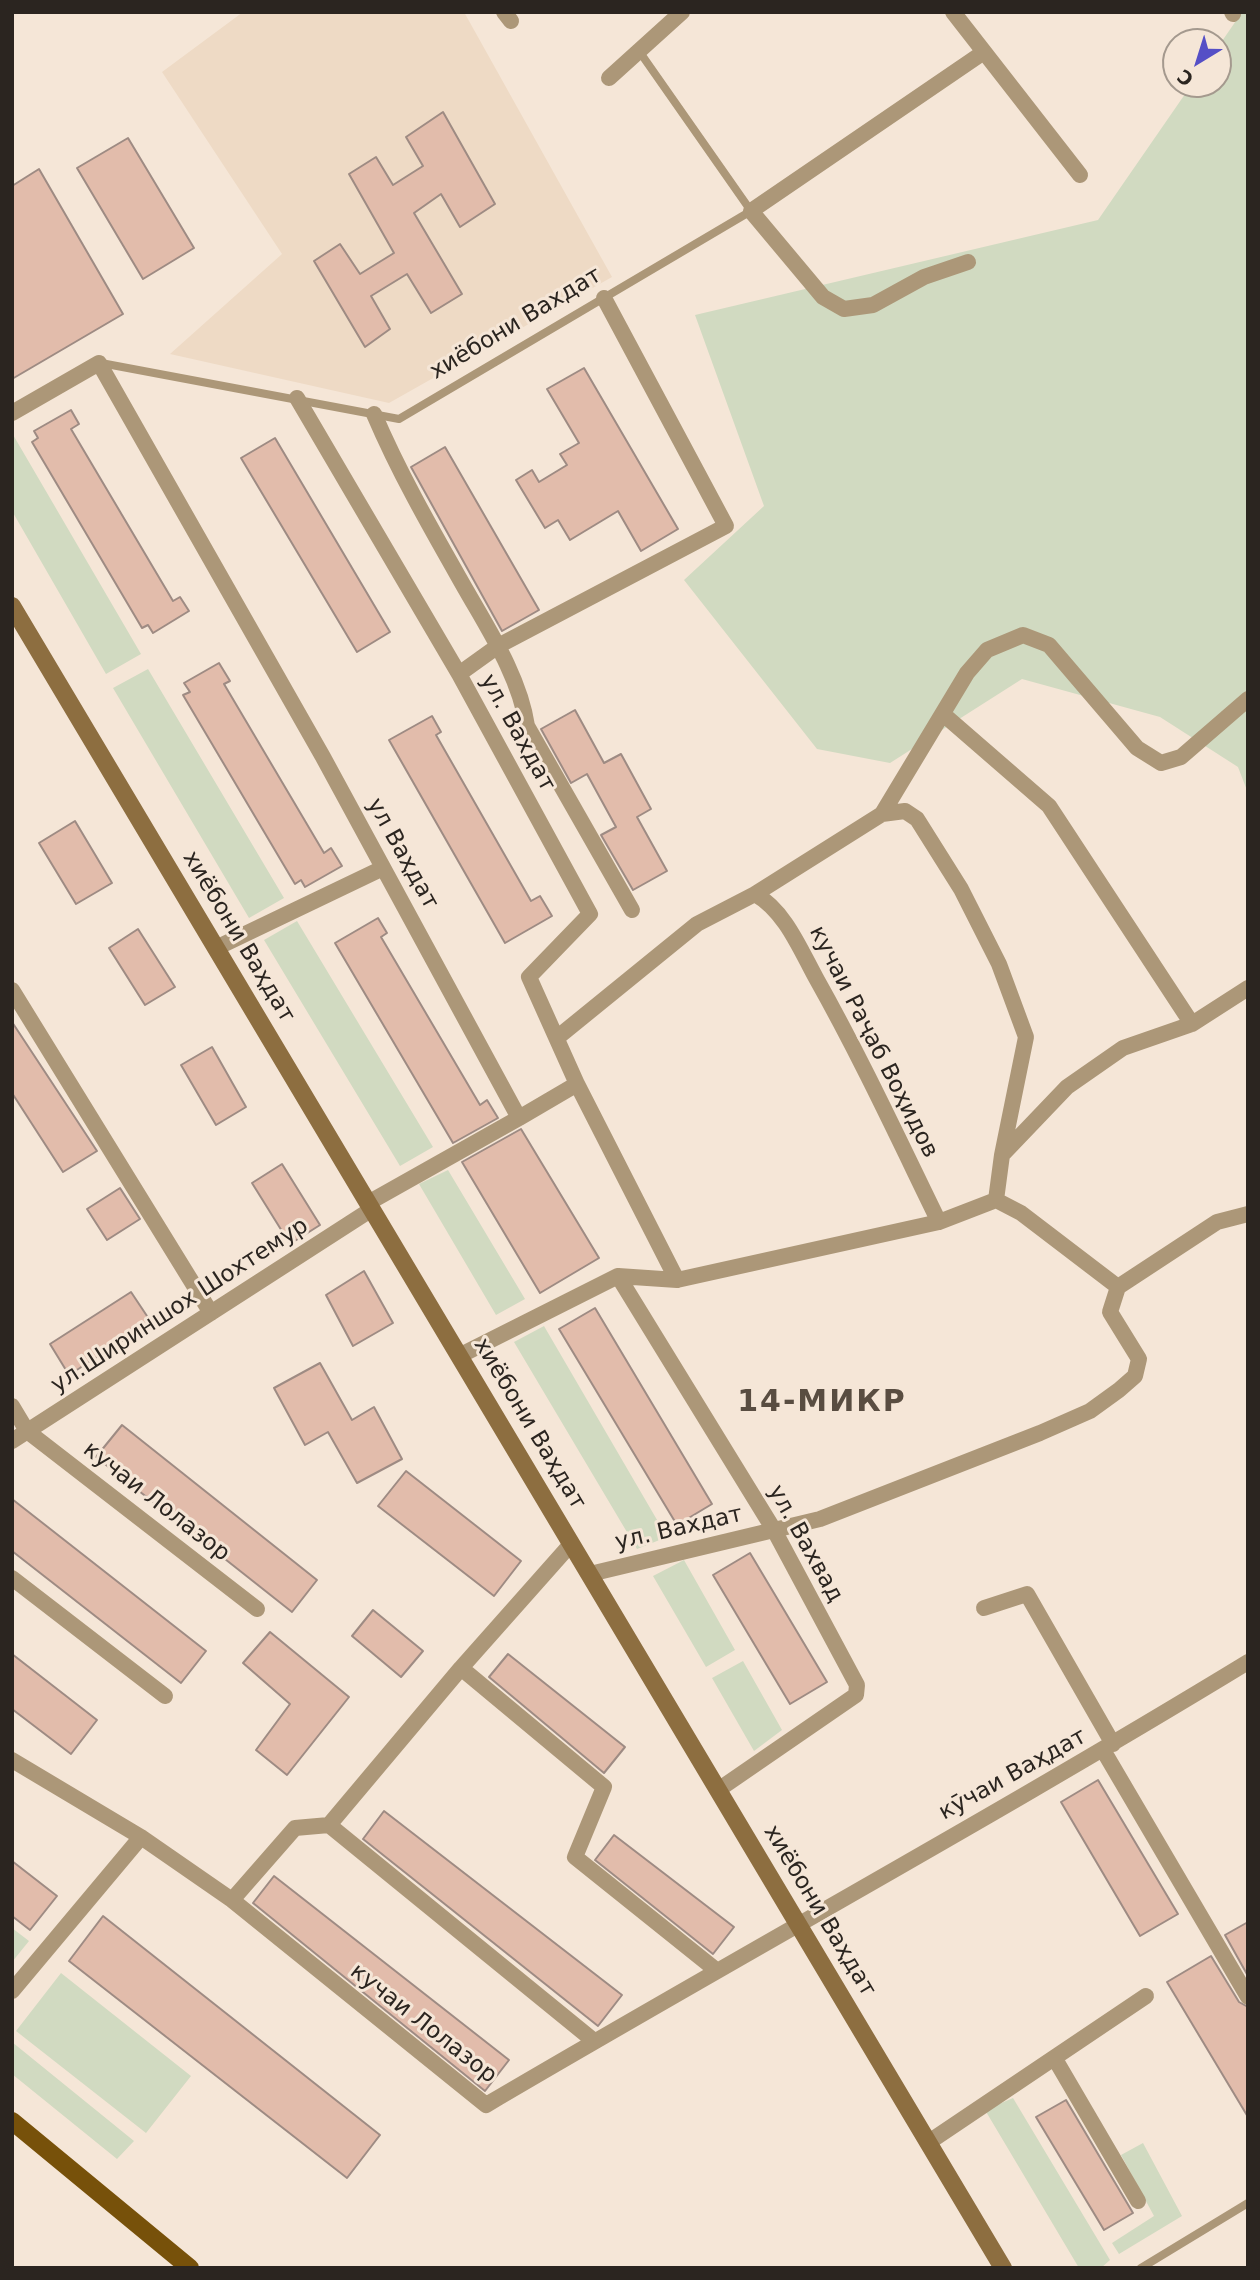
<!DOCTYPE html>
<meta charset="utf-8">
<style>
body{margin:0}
#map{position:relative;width:1260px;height:2280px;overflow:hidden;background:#f5e6d7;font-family:"DejaVu Sans",sans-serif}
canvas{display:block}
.frame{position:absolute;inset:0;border:14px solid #2b2520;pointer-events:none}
.north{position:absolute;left:1162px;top:28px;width:70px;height:70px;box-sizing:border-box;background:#f5e6d7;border:2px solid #a4998e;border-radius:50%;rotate:218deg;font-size:19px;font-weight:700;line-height:28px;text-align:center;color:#2b2520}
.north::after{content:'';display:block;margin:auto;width:24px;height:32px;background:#554fc6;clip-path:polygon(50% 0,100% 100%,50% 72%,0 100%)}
</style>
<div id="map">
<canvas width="1260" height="2280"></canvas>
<div class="frame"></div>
<div class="north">С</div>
</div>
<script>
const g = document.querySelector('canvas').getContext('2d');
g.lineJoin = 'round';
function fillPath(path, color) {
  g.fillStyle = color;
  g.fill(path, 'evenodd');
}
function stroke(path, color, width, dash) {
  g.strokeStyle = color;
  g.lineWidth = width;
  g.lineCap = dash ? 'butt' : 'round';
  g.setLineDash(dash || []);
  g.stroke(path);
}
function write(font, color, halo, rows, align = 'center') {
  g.font = font + ' "DejaVu Sans",sans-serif';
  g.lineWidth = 6;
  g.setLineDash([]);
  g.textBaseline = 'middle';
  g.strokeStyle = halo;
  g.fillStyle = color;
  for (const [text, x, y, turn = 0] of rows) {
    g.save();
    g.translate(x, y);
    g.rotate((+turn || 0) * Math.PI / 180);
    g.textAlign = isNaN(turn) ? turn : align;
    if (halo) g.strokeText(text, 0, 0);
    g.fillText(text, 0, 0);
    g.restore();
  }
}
fillPath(new Path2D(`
 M243,12h221l148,265 -223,126 -219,-49 112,-100 -120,-182z`), '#eedac5');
fillPath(new Path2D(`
 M1242,12h6v781l-10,-26 -78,-50 -138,-38 -132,84 -73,-14 -133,-169 80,-74 -69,-191 403,-95 94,-136h26v-37z
 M12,433l129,221 -35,20 -94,-163z
 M148,669l136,229 -35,20 -136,-230z
 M297,921l136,226 -33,19 -136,-226z
 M448,1170l77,129 -29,16 -77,-131z
 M544,1326l123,211 -30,12 -123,-207z
 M684,1560l51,90 -29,17 -53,-91z
 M743,1661l39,69 -28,21 -42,-73z
 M12,1928l17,13 -17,21z
 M61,1973l130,103 -45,57 -130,-102z
 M12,2042l122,99 -17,18 -105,-85z
 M1013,2098l97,162 -9,8h-22l-94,-158z
 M1143,2143l39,73 -63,38 -7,-11 42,-27 -33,-61z`), '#d1dac1');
const building = new Path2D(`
 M443,112l52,92 -35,23 -19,-33 -27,19 48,81 -31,19 -24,-39 -36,22 19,33 -25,18 -51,-86 26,-17 20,30 34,-21 -45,-79 27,-17 17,28 30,-19 -17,-29z
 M128,138l66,110 -51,31 -66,-111z
 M39,169l84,145 -111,65v-193z
 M584,368l94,161 -37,22 -23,-40 -48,29 -12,-20 -13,8 -29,-48 16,-10 7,12 28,-17 -7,-11 19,-11 -32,-54z
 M71,410l8,14 -8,5 102,172 7,-4 9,14 -36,22 -5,-8 -6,3 -110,-186 6,-4 -4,-7z
 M275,438l115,194 -33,20 -116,-194z
 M445,447l94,163 -37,21 -91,-164z
 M219,663l11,18 -6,3 100,169 7,-5 11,18 -37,21 -4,-7 -6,4 -112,-189 7,-3 -6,-9z
 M575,710l29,53 17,-9 30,55 -14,8 30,54 -34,19 -32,-55 15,-8 -29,-53 -16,9 -30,-54z
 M432,716l9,16 -5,3 95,166 9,-5 12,20 -47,27 -116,-203z
 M75,821l37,62 -36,21 -37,-61z
 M378,918l9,15 -6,4 99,168 7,-5 11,18 -45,25 -118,-200z
 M138,929l37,58 -30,18 -36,-57z
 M12,1022l85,129 -34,21 -51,-79z
 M212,1047l34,60 -30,18 -35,-60z
 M521,1129l78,129 -59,35 -78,-131z
 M282,1164l38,61 -30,19 -38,-61z
 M120,1188l20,31 -33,21 -20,-31z
 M364,1271l29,52 -40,23 -27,-51z
 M131,1292l20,30 -82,53 -19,-31z
 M595,1308l117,196 -35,21 -118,-196z
 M320,1363l32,57 22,-13 28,52 -45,24 -29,-51 -23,13 -31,-57z
 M122,1425l195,155 -25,32 -196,-155z
 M406,1471l115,90 -27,35 -116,-90z
 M12,1499l194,152 -25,32 -169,-132z
 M750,1553l77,129 -37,22 -77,-129z
 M373,1610l50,41 -22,26 -49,-41z
 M270,1632l79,65 -62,78 -31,-25 34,-46 -47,-41z
 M12,1654l85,66 -26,34 -59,-45z
 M508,1654l117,93 -21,26 -115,-96z
 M1098,1780l80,134 -38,22 -79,-134z
 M384,1811l238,184 -24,31 -235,-187z
 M614,1835l120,92 -21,27 -118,-94z
 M12,1861l45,35 -27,34 -18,-14z
 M274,1876l235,184 -24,31 -232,-188z
 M103,1916l277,219 -33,43 -278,-217z
 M1248,1922v54l-23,-41z
 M1211,1956l28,46 9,5v110l-81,-135z
 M1066,2100l67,113 -29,17 -68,-113z`);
fillPath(building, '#e2bcab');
stroke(building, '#9e8b83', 2);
stroke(new Path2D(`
 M101,363l298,56 352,-208 -112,-160
 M1141,2268l107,-65`), '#ac9778', 8);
stroke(new Path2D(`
 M504,12l7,9
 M953,12l127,163
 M1232,12l1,2
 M609,78l73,-66
 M968,262l-44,15 -51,28 -29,4 -21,-12 -72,-86 233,-159
 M297,398l162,276 131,240 -61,63 48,107
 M12,413l87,-50 224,394 196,361 58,-34 100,196
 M374,414c26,61 59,118 92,176 24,42 54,88 61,136l105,184
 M459,674l39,-28 228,-120 -122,-228
 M943,714l106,92 143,218
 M882,814l85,-141 20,-23 36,-15 26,10 88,103 24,15 20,-6 67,-58
 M755,894l127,-80 23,-3 12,8 44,70 38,75 27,73 -24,118 -6,45
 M216,948l167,-80
 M12,990l199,323
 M558,1037l139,-113 58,-30c30,17 45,55 61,84 45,80 83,162 123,244
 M1002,1155l65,-68 56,-39 69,-24 56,-36
 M368,1203l151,-85
 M618,1276l156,254 83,155 -1,10 -138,95
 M459,1356l159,-80 59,4 262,-58 57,-22 25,13 97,74
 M12,1406l15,25 230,178
 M12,1441l360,-232
 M571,1544l-110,124 -132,157 -34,3 -63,72 254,205c253,-149 511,-290 762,-443
 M590,1574l230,-55 220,-86 50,-22 29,-21 16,-14 4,-17 -29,-47 8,-25 99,-65 31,-8
 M12,1578l153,118
 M984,1608l43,-14 86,150
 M461,1668l143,119 -29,70 141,113
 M1103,1750l145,247
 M12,1760l129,77 91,63
 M329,1825l265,216
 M12,1991l129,-154
 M1055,2059l83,142
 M929,2142l217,-146`), '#ac9778', 16);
stroke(new Path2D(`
 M12,606l991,1662`), '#8d6e40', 18);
stroke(new Path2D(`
 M12,2121l178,147`), '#77510a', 18);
write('23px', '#2b2520', '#f5e6d7', [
 ["хиёбони Вахдат",516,324,-31],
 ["ул. Вахдат",517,733,61],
 ["ул Ваҳдат",402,854,61],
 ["хиёбони Ваҳдат",238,937,59],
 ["кучаи Раҷаб Воҳидов",873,1042,63],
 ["ул.Шириншох Шохтемур",180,1306,-33],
 ["хиёбони Ваҳдат",529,1424,59],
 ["кучаи Лолазор",156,1502,38],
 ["ул. Вахдат",679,1529,-13],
 ["ул. Вахвад",805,1544,61],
 ["кӯчаи Ваҳдат",1013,1775,-29],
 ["хиёбони Ваҳдат",819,1911,59],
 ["кучаи Лолазор",423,2024,38]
]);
g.letterSpacing = '2px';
write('bold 30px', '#594d41', '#f5e6d7', [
 ["14-МИКР",822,1403]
]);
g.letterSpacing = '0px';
</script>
